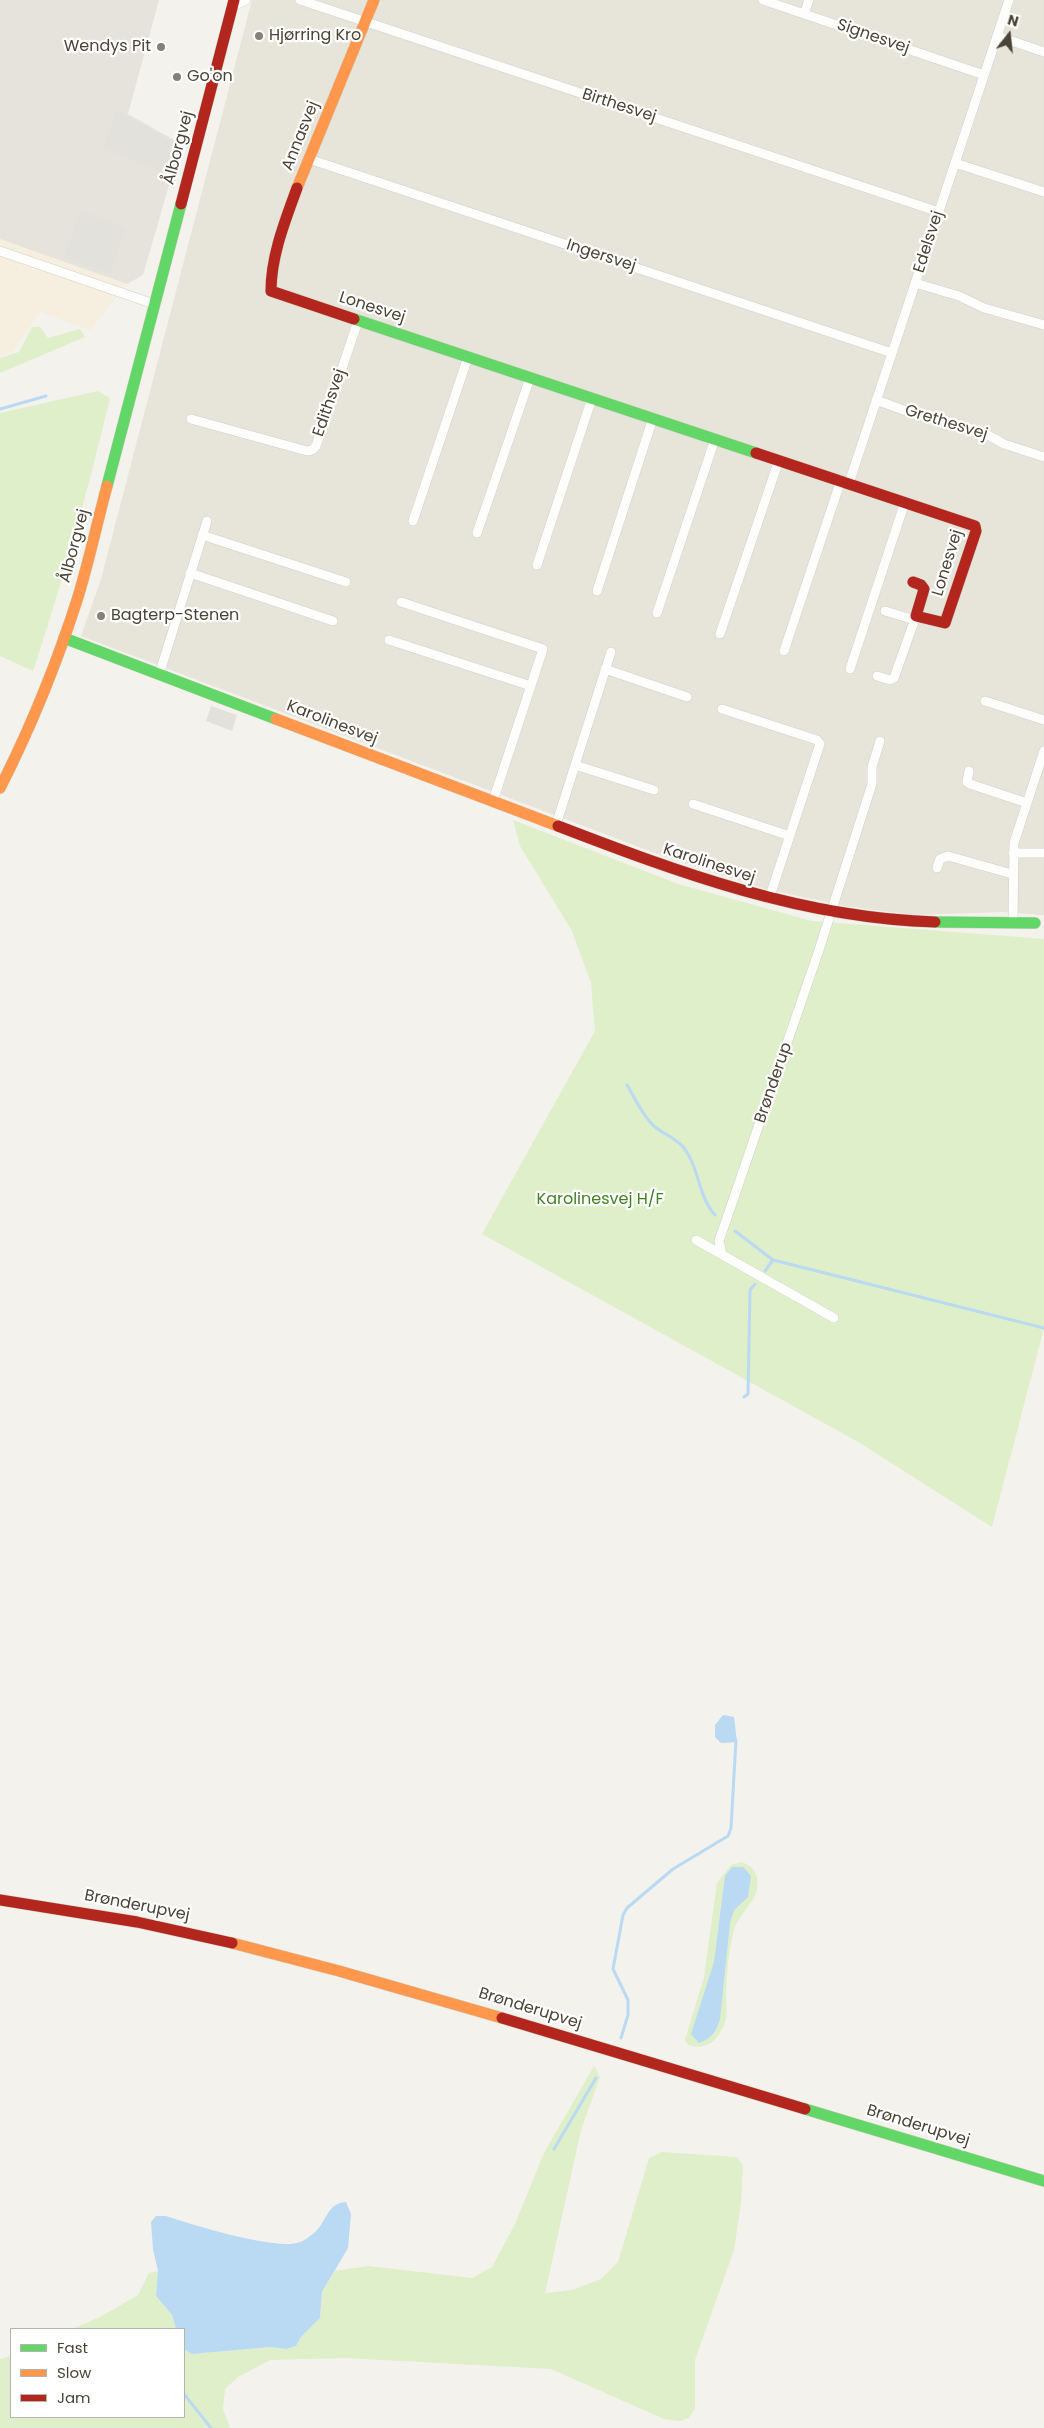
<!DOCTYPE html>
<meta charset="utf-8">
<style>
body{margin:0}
#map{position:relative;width:1044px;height:2428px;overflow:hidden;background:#f3f2ec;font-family:Poppins,sans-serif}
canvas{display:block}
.legend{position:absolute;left:10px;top:2328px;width:175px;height:90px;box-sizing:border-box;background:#fff;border:1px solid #b7b4af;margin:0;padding:6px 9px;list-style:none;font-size:15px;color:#4a4436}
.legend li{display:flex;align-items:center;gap:10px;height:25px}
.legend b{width:25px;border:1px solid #b7b4af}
.north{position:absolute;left:984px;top:10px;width:50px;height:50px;-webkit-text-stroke:4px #fff;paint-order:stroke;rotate:16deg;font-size:14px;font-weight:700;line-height:20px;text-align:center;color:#4a4436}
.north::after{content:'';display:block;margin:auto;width:18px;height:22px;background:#4a4436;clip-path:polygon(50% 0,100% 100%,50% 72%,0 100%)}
</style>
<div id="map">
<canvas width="1044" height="2428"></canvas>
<ul class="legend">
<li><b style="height:6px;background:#63d668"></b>Fast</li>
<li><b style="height:6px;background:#ff974d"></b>Slow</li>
<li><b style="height:6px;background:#b3261e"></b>Jam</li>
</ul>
<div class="north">N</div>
</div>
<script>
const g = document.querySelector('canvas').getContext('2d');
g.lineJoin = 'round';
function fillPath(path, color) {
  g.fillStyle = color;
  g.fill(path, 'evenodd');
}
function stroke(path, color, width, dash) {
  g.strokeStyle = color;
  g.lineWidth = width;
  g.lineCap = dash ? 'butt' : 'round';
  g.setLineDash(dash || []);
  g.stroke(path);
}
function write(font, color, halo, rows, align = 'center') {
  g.font = font + ' Poppins,sans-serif';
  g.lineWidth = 4.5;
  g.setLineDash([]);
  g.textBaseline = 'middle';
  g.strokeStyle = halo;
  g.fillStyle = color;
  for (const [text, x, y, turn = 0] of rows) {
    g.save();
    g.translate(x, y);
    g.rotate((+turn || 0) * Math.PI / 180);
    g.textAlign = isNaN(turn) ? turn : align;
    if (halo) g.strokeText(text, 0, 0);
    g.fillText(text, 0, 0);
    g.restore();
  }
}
fillPath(new Path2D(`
 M252,0h792v915l-41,-3 -89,3 -69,-9 -80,-17 -97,-31 -587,-222 20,-57z`), '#e7e4d9');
fillPath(new Path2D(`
 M0,239l127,45 -37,46 -50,-18 -27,39 -13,5z`), '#f6eede');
fillPath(new Path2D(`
 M0,0h159l-31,114 53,30 -38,131 -16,9 -127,-45z`), '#e6e3dd');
fillPath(new Path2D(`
 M32,327h8l8,11 32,-9 5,8 -85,36v-15l19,-6z
 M98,391l12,7c-22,92 -47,183 -77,273l-33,-15v-243z
 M513,820l165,64 134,37 232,18v389l-52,199 -132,-84 -378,-209 113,-203 -4,-48 -19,-52 -52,-85z
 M741,1862c13,4 18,12 16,26 -1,14 -17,25 -22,39 -7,21 -8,47 -9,68 0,9 2,19 -1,27 -7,18 -17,29 -37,23l-3,-5 19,-63 13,-94 14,-18z
 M594,2066l6,11 -19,53 -36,163 27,-3 29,-11 17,-17 31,-104 13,-6 74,5 7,8 -2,38 -7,47 -39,110v48l-6,10 -10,3 -15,-2 -113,-50 -206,-11 -75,2 -32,17 -13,12 -2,20 7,19h-230v-69l11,-3v61h173v-68l8,5 78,-7 17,2 9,-3 5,-9 19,-19 2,-26 13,-21 33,-5 104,12 20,-11 23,-43 29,-71z
 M158,2271l-2,25 16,19 4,14h-104l28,-12 38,-22 11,-22z`), '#deefca');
fillPath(new Path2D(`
 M117,110l62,35 -10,30 -66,-27z
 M80,211l46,16 -16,47 -46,-16z
 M211,706l26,9 -5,16 -26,-10z`), '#e2e1db');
fillPath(new Path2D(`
 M723,1715l11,2 3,25 -16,1 -6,-6v-12z
 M732,1867h11l8,9 -3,21 -14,13 -4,13 -10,96c-4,13 -8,19 -21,24l-8,-9 23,-72 11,-86z
 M346,2202l5,12 -3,34 -26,44 -2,26 -19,19 -5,9 -9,3 -17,-2 -78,7 -8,-5v-20h-8l-4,-14 -16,-19 2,-25 -5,-22 -2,-27 5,-6h10c27,9 105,33 131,27 4,-1 10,-4 13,-7 17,-10 15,-33 36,-34z`), '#bad9f3');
stroke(new Path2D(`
 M0,409l46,-13
 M627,1085c8,13 16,32 28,42 10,8 21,11 29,21 15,19 14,48 31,67
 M735,1231l38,29 271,68
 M765,1271l8,-11
 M744,1397l4,-3 2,-104 5,-6
 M621,2038l7,-23v-15l-15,-31 10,-54 4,-7 46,-39 55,-33 3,-8 5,-88
 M554,2149l42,-71
 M184,2394l27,34`), '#bad9f3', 3);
const street = new Path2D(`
 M300,0l639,212
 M763,0l221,75
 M232,6l14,-6
 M804,14l5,-14
 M997,36l47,16
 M309,159l583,194
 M955,163l89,29
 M0,251l154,53
 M915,283l44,13 25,12 60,17
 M876,400l41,15 24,4 45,15 18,10 40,13
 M191,419l116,32 5,-1 4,-4 42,-125
 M849,483l160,-483
 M413,521l55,-164
 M477,533l53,-155
 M202,535l144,47
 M537,565l55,-167
 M190,573l143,48
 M597,591l56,-173
 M401,602l142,47 -50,152
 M885,611l30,9
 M657,613l58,-174
 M720,634l59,-174
 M389,640l142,46
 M784,651l57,-171
 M605,669l82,28
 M850,669l55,-167
 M159,675l48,-154
 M877,676l13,4 4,-2 22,-62
 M985,701l59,19
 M722,709l95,31 3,4 -51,155
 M575,765l79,25
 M969,771l-2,11 3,2 57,19
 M693,804l97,32
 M556,825l55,-173
 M1013,853h31
 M937,868l3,-9 8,-3 64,18
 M1013,923l1,-80 30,-92
 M696,1240l138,78
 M722,1254l-3,-13 99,-288 54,-169v-17l8,-26`);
const fast = new Path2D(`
 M354,319l402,134
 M107,486l74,-282
 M64,638l212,81
 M935,922l100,1
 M805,2109l239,72`);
const slow = new Path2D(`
 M297,188l77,-188
 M276,719l282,107
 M0,788c31,-61 57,-125 78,-191 11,-36 19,-74 29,-111
 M232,1943l107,28 163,47`);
const jam = new Path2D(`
 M297,188c-12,33 -26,68 -26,103l83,28
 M181,204l53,-204
 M756,453l219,73 1,5 -31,92 -29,-7 8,-27 -3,-4 -8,-3
 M558,826c122,47 244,92 377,96
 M0,1900l137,22 95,21
 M502,2018l303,91`);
stroke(street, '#d1cfc9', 10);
stroke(fast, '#d3cfc2', 12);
stroke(slow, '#d3cfc2', 12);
stroke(jam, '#d3cfc2', 12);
stroke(street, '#fdfdfc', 9);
stroke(fast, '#63d668', 11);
stroke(slow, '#ff974d', 11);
stroke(jam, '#b3261e', 11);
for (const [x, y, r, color] of [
 [259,36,5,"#858176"],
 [161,47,5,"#858176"],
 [177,77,5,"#858176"],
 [101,616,5,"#858176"]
]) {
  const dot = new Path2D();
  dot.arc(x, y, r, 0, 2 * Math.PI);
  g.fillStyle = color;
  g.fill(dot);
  stroke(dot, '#fff', 2);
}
write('16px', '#4a4436', '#fff', [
 ["Hjørring Kro",269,36],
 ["Wendys Pit",151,47,"right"],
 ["Go'on",187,77],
 ["Bagterp-Stenen",111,616]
], 'left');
write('16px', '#4a4436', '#fff', [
 ["Signesvej",873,37,19],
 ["Birthesvej",619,106,18],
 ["Annasvej",301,136,-68],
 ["Ålborgvej",179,148,-75],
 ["Edelsvej",929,242,-72],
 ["Ingersvej",601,256,18],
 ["Lonesvej",372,308,18],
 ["Edithsvej",330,403,-71],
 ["Grethesvej",946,423,17],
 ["Ålborgvej",75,546,-75],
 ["Lonesvej",948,563,-73],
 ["Karolinesvej",332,723,21],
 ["Karolinesvej",709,864,18],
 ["Brønderup",774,1083,-71],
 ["Brønderupvej",137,1906,11],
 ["Brønderupvej",530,2009,17],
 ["Brønderupvej",918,2126,17]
]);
write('16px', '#428224', '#fff', [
 ["Karolinesvej H/F",600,1200]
]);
</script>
